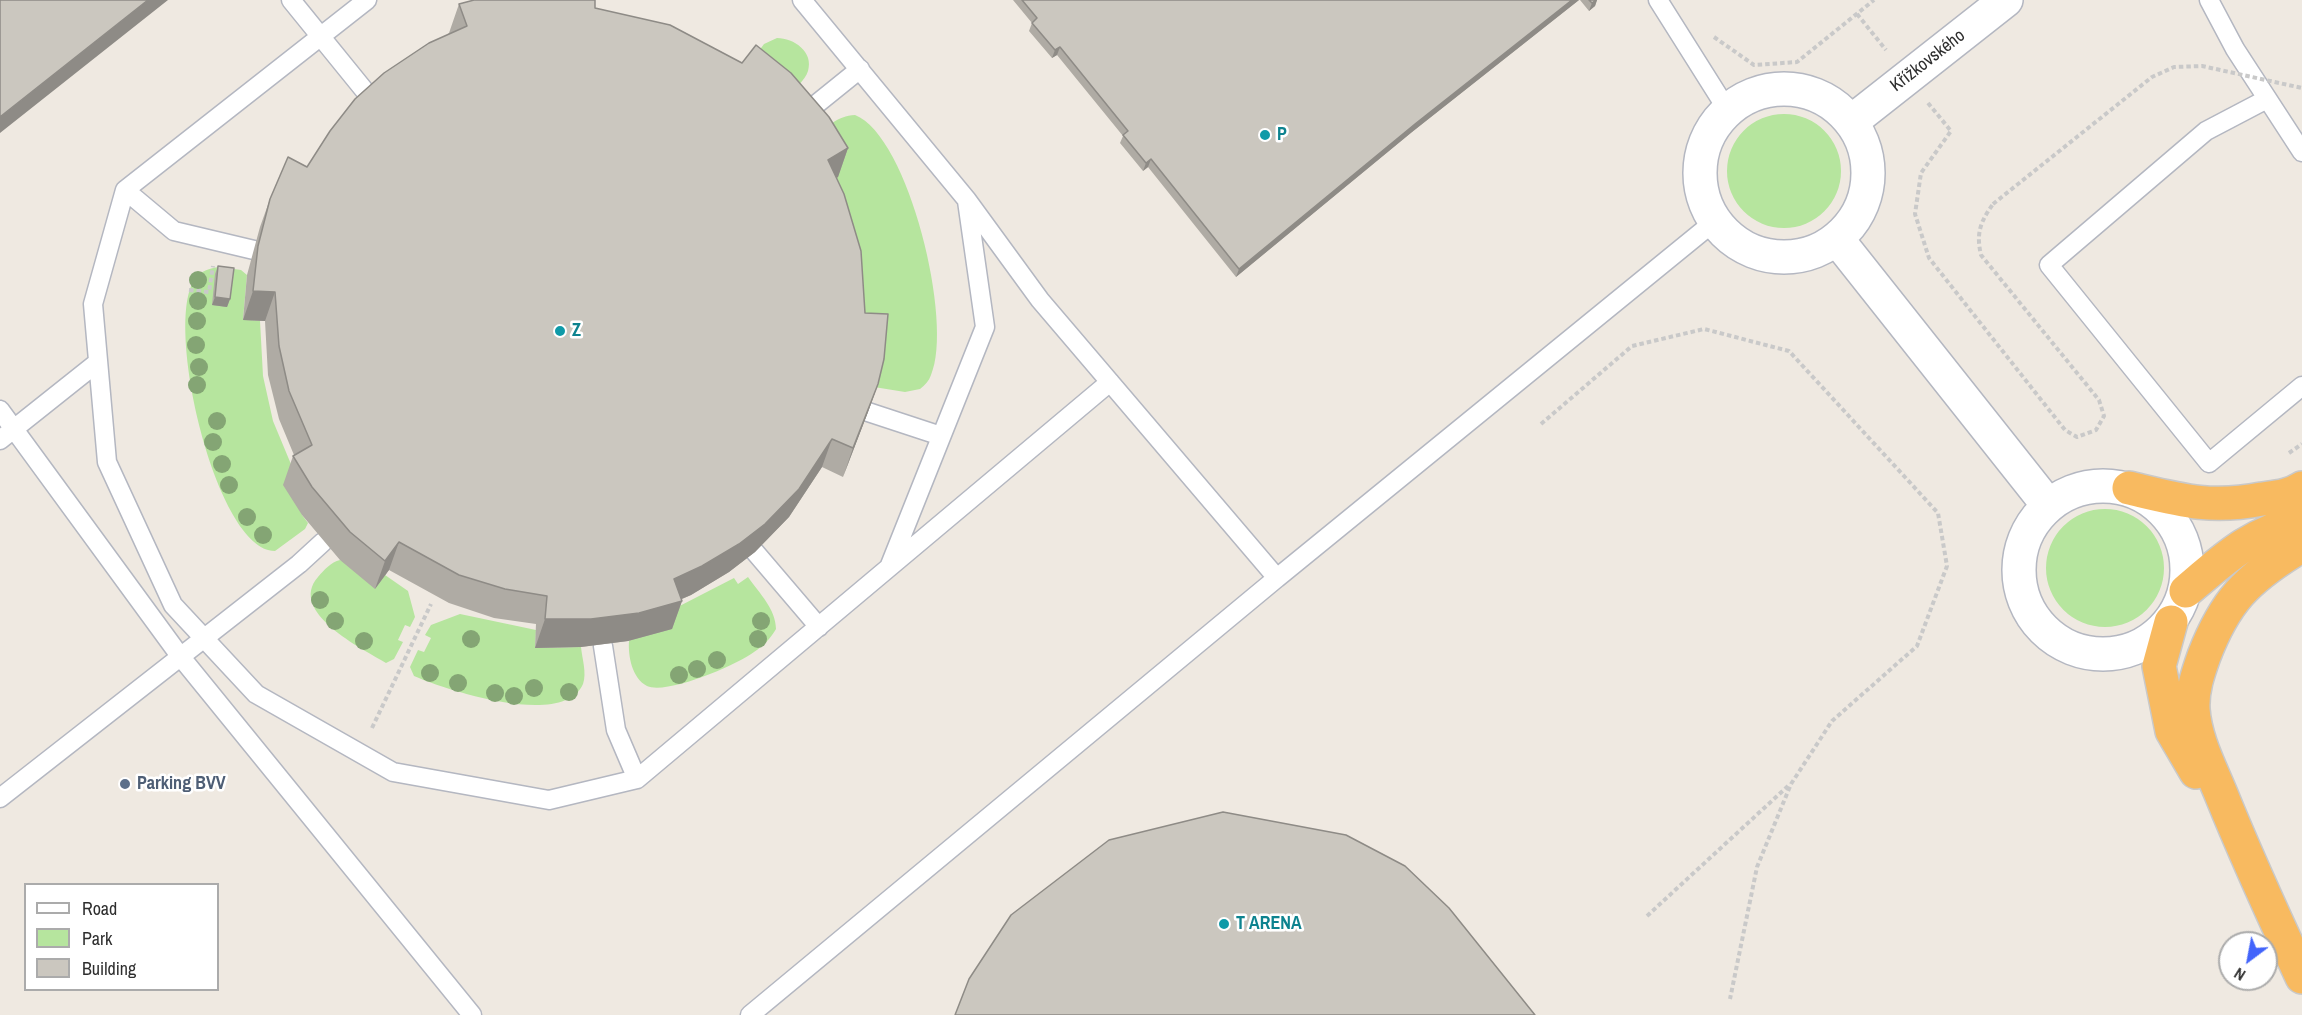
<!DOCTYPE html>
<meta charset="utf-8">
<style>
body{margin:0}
#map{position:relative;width:2302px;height:1015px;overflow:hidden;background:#efe9e1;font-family:"Archivo Narrow",sans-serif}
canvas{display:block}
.legend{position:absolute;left:24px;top:883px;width:195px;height:108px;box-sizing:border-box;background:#fff;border:2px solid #ababab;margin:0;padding:8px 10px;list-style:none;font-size:18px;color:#2e2e2e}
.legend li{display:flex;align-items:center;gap:12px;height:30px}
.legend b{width:30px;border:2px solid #ababab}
.north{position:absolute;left:2218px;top:931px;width:60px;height:60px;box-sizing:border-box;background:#fff;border:2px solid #ababab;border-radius:50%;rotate:212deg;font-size:16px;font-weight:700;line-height:24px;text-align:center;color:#2e2e2e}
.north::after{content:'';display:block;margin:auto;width:21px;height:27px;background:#4264fb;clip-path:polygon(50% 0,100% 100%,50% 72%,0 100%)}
</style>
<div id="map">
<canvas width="2302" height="1015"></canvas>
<ul class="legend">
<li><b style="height:8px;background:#fff"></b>Road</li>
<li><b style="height:16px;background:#b6e59e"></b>Park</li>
<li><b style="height:16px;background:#cbc7bf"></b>Building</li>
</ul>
<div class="north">N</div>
</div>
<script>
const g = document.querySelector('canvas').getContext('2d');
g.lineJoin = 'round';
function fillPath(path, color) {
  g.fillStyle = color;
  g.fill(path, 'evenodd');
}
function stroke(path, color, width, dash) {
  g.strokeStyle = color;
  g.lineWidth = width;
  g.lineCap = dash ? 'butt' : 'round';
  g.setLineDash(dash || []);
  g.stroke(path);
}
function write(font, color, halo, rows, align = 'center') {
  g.font = font + ' "Archivo Narrow",sans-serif';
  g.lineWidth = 5;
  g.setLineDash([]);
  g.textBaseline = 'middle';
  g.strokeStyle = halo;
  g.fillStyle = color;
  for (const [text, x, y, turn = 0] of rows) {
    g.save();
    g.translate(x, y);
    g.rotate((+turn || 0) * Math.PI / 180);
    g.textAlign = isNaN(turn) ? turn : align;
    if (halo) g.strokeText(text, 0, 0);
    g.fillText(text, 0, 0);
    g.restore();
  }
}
fillPath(new Path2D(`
 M777,38c17,0 37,14 31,33 -3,10 -15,19 -22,26l-41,-27 19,-26z
 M1727 171a57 57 0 1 1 114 0a57 57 0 1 1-114 0Z
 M855,115c54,21 99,209 76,260 -2,6 -6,10 -11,14l-15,3 -31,-5 -19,-46 -37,-153 20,-12 -25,-38c14,-11 24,-22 42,-23z
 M219,267l22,3 6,5 -4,44 17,2 3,55 10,45 20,48 9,46 6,8 -3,6 -30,22c-59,0 -112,-229 -80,-272 5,-8 15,-11 24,-12z
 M2046 568a59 59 0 1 1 118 0a59 59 0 1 1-118 0Z
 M340,560l45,15 23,16 7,26 -5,10 -5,-2 -7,15 5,2 -9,17 -8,4c-23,-14 -99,-51 -68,-86 6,-7 13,-15 22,-17z
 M748,577c11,16 28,32 28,52 -5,9 -13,17 -22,23 -17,13 -87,43 -107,34 -15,-8 -19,-30 -18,-45l37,-28 68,-35 4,6z
 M460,614l76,16 -1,18 46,-1c1,11 6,26 2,37 -19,45 -137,6 -169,-8l-4,-9 8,-17 6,2 7,-14 -6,-3 6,-10z`), '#b6e59e');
const service = new Path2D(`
 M291,0l82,101
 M367,0l-242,190 -32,114 14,158 66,143 83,89 137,78 156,28 88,-21 473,-397
 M802,0l165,200 73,100 237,278 438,-357
 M1658,0l70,111
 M2209,0l26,49 67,103
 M2267,99l-61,32 -157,134 160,198 93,-77
 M798,119l62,-50
 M125,190l49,41 80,19
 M0,410l180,246 292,359
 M868,412l73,24
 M0,440l98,-78
 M755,552l64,75
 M890,565l95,-238 -18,-126
 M603,646l13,84 21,49
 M0,798l299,-234 24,-22
 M750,1015l527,-437`);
const minor = new Path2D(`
 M1700 173a84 84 0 1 1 168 0a84 84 0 1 1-168 0Z
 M1851,122l155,-122
 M1837,239l211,266
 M2019 570a84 84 0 1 1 168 0a84 84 0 1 1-168 0Z`);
const trunk = new Path2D(`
 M2129,488c51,12 80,21 133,11 14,-2 28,-3 40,-11
 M2302,548l-6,1c-49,30 -71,52 -92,107 -6,17 -12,34 -11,53 2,30 17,58 28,85 25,62 53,123 81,183
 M2186,591c39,-33 65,-58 116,-70
 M2171,622l-12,44 13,65 24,41`);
stroke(service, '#b4b7c1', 21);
stroke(minor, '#b4b7c1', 36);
stroke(trunk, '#c9c9c9', 36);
stroke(new Path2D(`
 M1857,14l29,36
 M1714,37l40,28 43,-3 77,-62
 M1928,103l23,28 -30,42 -6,41 14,44 136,172 12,7 19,-7 8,-14 -5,-16 -118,-145c-5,-21 -1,-33 12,-51
 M189,290l20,2 4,-26
 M1541,424l91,-78 72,-17 85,22 149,162 9,53 -30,80 -85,75 -41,63 -34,83 -27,132
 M2289,453l13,-9
 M372,728l59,-124
 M1647,916l141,-130`), '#c9c9c9', 4, [4.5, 3]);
stroke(service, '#fff', 18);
stroke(minor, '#fff', 33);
stroke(trunk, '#f8ba60', 33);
stroke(new Path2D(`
 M1993,204l159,-127 22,-10 28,-1 100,22`), '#c9c9c9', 4, [4.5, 3]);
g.fillStyle = '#84a574';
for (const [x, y] of [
 [198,280],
 [198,301],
 [197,321],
 [196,345],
 [199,367],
 [197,385],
 [217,421],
 [213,442],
 [222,464],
 [229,485],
 [247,517],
 [263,535],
 [320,600],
 [335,621],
 [761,621],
 [471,639],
 [758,639],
 [364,641],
 [717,660],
 [697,669],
 [430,673],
 [679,675],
 [458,683],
 [534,688],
 [569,692],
 [495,693],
 [514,696]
]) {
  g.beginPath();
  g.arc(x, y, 9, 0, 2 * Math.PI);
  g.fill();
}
fillPath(new Path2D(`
 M1013,0h566l-167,132 -176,145 -88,-110 -5,4 -23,-28 3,-7 -66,-81 -5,3 -23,-27 3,-8z
 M1580,0h17l-2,6 -6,5z
 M459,4l136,4 253,140 -10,29 -1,1 28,135 13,71 -10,28 -25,65 -21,-10 -33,50 -34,35 -26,20 -38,23 -9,4v2l-10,28 -44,12 -47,6 -46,1 1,-24 -42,-6 -45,-15 -60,-33 -14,19 -35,-29 -38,-45 -19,-30 10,-29 1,-1 -15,-36 -11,-44 -3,-54 -22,-1 4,-45 13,-48 10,-28 37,-32 142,-134z
 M218,266l12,33 -3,8 -15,-2 3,-31z`), '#afaba4');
fillPath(new Path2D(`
 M148,0h20l-168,133v-16z
 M1572,0h7l-167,132 -176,145 3,-8 176,-145z
 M1596,0h1l-2,6 -6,5 3,-8z
 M1060,47l-3,8 -5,3 3,-8z
 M848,148l-10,29 -20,11 10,-28z
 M1151,159l-3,8 -5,4 3,-8z
 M253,291l22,1 -10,29 -22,-1z
 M215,297l15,2 -3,8 -15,-2z
 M878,384l-10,28 -25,65 10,-29z
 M832,439l-10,28 -33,50 -34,35 -26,20 -38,23 -24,10 15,-4 -10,28 -44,12 -47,6 -46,1 10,-29 129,-40z
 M399,542l-10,28 -14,19 10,-28z`), '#8e8b86');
const building = new Path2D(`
 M0,0h148l-148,117z
 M474,0h121v8l75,17 72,38 14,-18 35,28 38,44 19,31 -20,12 16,34 17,57 4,62 23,1 -4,45 -6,25 -25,64 -21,-9 -33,50 -34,35 -26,20 -37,22 -28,13 8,22 -43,12 -48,6h-46l2,-23 -42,-7 -46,-14 -60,-33 -14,19 -35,-29 -38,-45 -19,-31 19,-11 -23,-54 -10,-45 -4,-54 -22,-1 5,-45 12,-47 18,-42 19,10 23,-36 25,-32 29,-26 45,-30 38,-17 -8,-22z
 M1022,0h550l-157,124 -176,145 -88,-110 -5,4 -23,-28 5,-4 -68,-84 -5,3 -23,-27 5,-5z
 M1589,0h7l-4,3z
 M218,266l16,2 -4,31 -15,-2z
 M1223,812l123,23 59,31 44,42 86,107h-580l14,-36 42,-64 98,-75z`);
fillPath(building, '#cbc7bf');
stroke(building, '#8e8b86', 1.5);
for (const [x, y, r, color] of [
 [1265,135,6,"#0f9aa8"],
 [560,331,6,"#0f9aa8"],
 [125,784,6,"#5c6f8a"],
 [1224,924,6,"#0f9aa8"]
]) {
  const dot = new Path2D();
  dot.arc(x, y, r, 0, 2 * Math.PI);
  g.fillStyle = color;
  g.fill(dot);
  stroke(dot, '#fff', 2);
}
write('18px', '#2e2e2e', '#fff', [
 ["Křížkovského",1928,61,-38]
]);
write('bold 18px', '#0d838f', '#fff', [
 ["P",1277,135],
 ["Z",572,331],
 ["T ARENA",1236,924]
], 'left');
write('bold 18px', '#4e5e75', '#fff', [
 ["Parking BVV",137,784]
], 'left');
</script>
